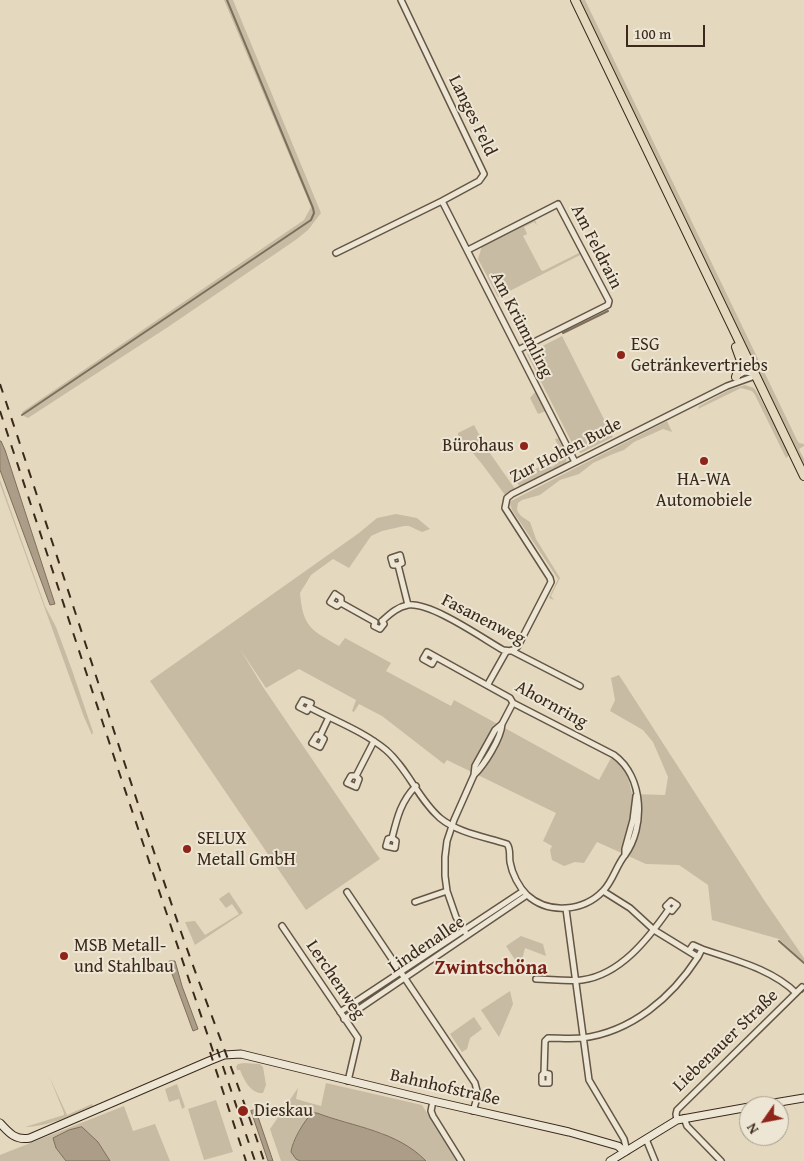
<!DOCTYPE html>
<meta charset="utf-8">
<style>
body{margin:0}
#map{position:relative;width:804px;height:1161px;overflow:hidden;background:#e4d9bf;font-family:"Gentium Book Plus",serif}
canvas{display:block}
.north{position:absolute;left:739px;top:1096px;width:50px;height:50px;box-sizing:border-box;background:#ede6d5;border:1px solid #a69a8b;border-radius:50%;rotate:237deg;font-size:14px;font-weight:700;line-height:20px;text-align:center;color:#3b291b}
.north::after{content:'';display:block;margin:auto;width:18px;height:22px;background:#8f2418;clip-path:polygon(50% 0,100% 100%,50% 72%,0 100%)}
.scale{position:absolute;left:626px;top:25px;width:79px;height:22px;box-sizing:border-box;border:2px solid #3b291b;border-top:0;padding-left:6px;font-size:15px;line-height:18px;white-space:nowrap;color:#3b291b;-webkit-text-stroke:4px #ede6d5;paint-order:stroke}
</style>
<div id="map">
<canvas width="804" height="1161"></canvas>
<div class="north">N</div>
<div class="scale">100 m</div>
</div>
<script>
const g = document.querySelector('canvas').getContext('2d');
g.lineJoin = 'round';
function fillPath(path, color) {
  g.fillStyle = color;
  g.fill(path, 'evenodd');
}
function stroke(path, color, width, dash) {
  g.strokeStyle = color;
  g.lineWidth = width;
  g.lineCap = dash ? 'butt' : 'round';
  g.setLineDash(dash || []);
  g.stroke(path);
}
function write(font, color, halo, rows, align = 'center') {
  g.font = font + ' "Gentium Book Plus",serif';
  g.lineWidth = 4;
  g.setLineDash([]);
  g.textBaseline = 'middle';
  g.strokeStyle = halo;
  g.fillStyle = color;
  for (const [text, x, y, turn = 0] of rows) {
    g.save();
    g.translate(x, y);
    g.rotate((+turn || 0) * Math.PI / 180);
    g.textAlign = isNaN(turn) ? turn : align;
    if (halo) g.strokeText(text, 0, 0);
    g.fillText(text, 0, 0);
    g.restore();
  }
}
fillPath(new Path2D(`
 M224,0h9l88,213 -13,17 -11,9 -129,88 -140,91 -4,-2 -2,-4 282,-192 7,-13z
 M578,0h7l212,440 2,3 5,1v2l-5,3 5,10v9z
 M533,220h2l2,5 -3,-3 -10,5 3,7 -4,2 18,34 2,1 38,-19 1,2 -84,43 -20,-38 4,-13z
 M562,336l51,101 -32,16 -5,-2 -49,-97z
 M745,385l9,3 4,6 32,60 -4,4 -31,-63 -3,-4 -11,-3 -43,21 1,-3 30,-16z
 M536,391l10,20 -8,3 -8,-16z
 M667,421l5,11 -9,-3 -29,13 -10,8 -11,4 -20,9 -14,11 -19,6 -20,15 -18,5 -4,3 -1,6 1,3 3,4 9,6 6,17 24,39 -9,18 3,4 -5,-2 9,-19 -46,-69 -2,-6 1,-3z
 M474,425l13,24 28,40 -10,6 -23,-31 -24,-29v-2z
 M559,438l8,16 -1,9 -46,24 -5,-7 28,-15 9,2 6,-4 3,-11 -6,-13z
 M0,480l45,126 11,21 16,43 21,62 -1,3 -8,-18 -84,-233z
 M396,514l21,4 13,11 -8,3 -13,-6h-5l-22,5 -11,5 -22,32 -16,-9 -22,16 -11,18c3,34 11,37 39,53l6,-8 46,25 -5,8 65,35 3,-6 145,80 12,-22c16,11 17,18 21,36l33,1 3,-18 -15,-35 -10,-12 -33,-19 5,-11 -4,-22 8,-3 145,225 40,58v4l-25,-23 -67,-19 -4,-35 -29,-20 -33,-1 -49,-22 -13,21 -9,-1 -11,4 -12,-6 -2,-10 2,-4 -9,-5 13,-28 -109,-53 -3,4 -62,-48 -23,-12 -5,8 -2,-1 4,-11 -57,-31 -33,19 -26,-39 23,38 117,172 -74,51 -156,-229 209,-148 18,-15z
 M229,892l14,21 -48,32 -10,-23 10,-1 10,14 34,-21 -7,-10 -6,4 -7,-9z
 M521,936l22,8 3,12 -21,-8 -3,12 1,12 -17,-26z
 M510,991l3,13 -14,33 -18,-27z
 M474,1017l8,12 -12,9 -3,11 -5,3 -12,-18z
 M244,1063l16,1 3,3 3,18 -3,8c-12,1 -19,-13 -23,-23h-3l-1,-3 2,-3z
 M49,1076l18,39 25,-11 1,2c-19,9 -47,21 -68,21l39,-12v-2z
 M326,1083l96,22 34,56h-30l-44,-28 -65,-20h-5c-8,8 -21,28 -21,39l5,7 4,2h-19l-11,-32 28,-41 -2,11 25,7z
 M177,1084l8,23 -3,2 -3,-10 -10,3 -4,-13z
 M216,1100l17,52 -29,8 -16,-51z
 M124,1106l9,25 22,-7 15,37h-60l-12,-19 -42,6 10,13h-66v-6z`), '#c7bba3');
const water = new Path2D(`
 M0,441h1l4,9 50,154 -5,1 -50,-135z
 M170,961h5l7,25 16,43 -5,2 -25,-68z
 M254,1110l2,1 17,50h-5l-17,-50z
 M312,1113h5c37,14 80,18 109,48h-126l-4,-2 -5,-7c1,-11 13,-31 21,-39z
 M82,1127l16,15 12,19h-44l-10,-13 -3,-10 16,-8z`);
fillPath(water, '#ab9d87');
stroke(water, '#7e6f5c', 1);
stroke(new Path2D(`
 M563,333l45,-22
 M22,415l289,-195 3,-7 -1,-5 -86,-208
 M779,941l25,22
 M802,992l2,-2`), '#7e6f5c', 2);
const street = new Path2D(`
 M442,201l133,261
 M468,250l90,-46 51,97 -1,4 -90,45
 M336,253l106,-52 37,-20 5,-7 -83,-174
 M736,377l8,-5 10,1
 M398,565h-5l-2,-7 9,-3 2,8 -4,2 10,40
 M341,603l-4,3 -7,-4 5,-8 6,4v5l34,19 -1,4 6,3 4,-5 -2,-3c8,-7 15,-14 26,-16 23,-3 74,33 95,45l9,1 68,35
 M489,686l-1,-2 18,-32 9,-3 3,-3 33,-64 -1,-4 -45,-70 2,-10 5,-4 215,-108 28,-10
 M309,707l-2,4 -8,-4 4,-7 8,3 -2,4c26,14 54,24 77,43 22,19 32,49 54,68 18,15 46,19 67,26 4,5 2,11 3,18 2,12 9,25 17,33 22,20 57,16 76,-4 10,-10 13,-25 22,-36 20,-28 19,-78 -11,-100l-101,-52 -3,-5 -74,-41 -4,7 -9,-5 4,-7 9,5
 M320,736l4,3 -4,8 -8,-4 5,-8 3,1 9,-19
 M474,775c10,-10 27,-36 28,-51
 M356,776l3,3 -3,8 -9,-4 4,-7h5l18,-35
 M392,838l4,3 -1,7 -9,-2 2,-7 4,-1c5,-20 9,-37 24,-52
 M625,855v-6l8,-29 3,-24
 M603,891l27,17 24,22 44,27 4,-8c32,11 70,20 94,44
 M347,892l128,191 3,12 -5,16
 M415,902l32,-11
 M566,909l23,171 35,59 3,12
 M282,926l76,112 -10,43
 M467,935l-11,-18 -9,-26 -2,-15v-19l2,-16 7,-21 20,-45 1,-9 20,-36 7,-6 11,-21
 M689,951l4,-6 9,4
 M536,979c14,0 31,3 46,1 38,-5 66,-41 87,-71l3,2 5,-6 -6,-4 -5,5 3,3
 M340,1012l183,-121
 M344,1019l183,-124
 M544,1073l5,1v9h-7v-8l2,-2 1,-32 3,-3c11,0 23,1 34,0 50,-6 90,-41 116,-81
 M433,1101l-2,10 2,5 28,45
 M684,1118l3,8 34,35
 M677,1120l-1,-6 1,-4 125,-123
 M646,1139l9,22`);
const secondary = new Path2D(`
 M756,1106l48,-8
 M0,1123c9,10 16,18 30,15l179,-77 15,-6 17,-1 192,47 136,31 49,14 7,6
 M610,1161l67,-41 72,-13`);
const primary = new Path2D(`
 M575,0l229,476
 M736,377l5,-16 -5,-14`);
stroke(street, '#655544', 8);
stroke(secondary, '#3b291b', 9);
stroke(primary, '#3b291b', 10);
stroke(street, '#ede6d5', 5);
stroke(secondary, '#ede6d5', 7);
stroke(primary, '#e4d9bf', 8);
stroke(new Path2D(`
 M0,384c61,182 119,366 181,548 27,77 58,152 83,229
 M0,411l119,361 96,285
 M217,1049l38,112
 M210,1052l36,109`), '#3b291b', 2, [9, 9]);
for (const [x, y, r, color] of [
 [621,355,5,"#8f2418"],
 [524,446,5,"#8f2418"],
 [704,461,5,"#8f2418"],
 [187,849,5,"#8f2418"],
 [64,956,5,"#8f2418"],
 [243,1111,6,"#8f2418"]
]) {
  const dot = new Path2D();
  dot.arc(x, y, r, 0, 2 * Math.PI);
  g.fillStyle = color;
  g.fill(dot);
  stroke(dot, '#ede6d5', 2);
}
write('18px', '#3b291b', '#ede6d5', [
 ["Langes Feld",472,116,64],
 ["Am Feldrain",596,247,63],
 ["Am Krümmling",521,325,63],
 ["Zur Hohen Bude",566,451,-27],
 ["Fasanenweg",483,620,27],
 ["Ahornring",551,705,29],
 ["Lindenallee",427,945,-34],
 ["Lerchenweg",335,980,56],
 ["Liebenauer Straße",726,1041,-44],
 ["Bahnhofstraße",445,1088,13]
]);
write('18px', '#3b291b', '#ede6d5', [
 ["ESG",631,345],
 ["Getränkevertriebs",631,366],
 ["Bürohaus",514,446,"right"],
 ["HA-WA",704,480,"center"],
 ["Automobiele",704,501,"center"],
 ["SELUX",197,839],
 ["Metall GmbH",197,860],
 ["MSB Metall-",74,946],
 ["und Stahlbau",74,967],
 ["Dieskau",254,1111]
], 'left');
write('bold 20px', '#7a1f14', '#ede6d5', [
 ["Zwintschöna",491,969]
]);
</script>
